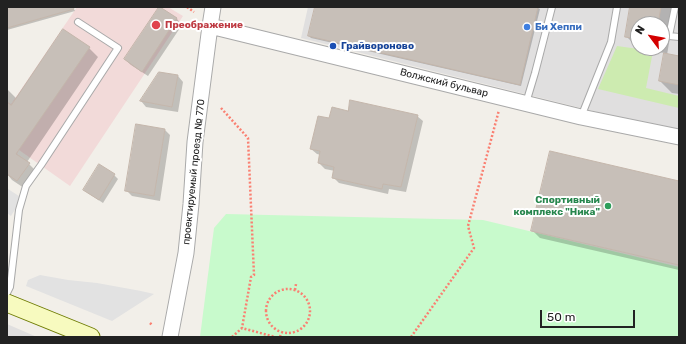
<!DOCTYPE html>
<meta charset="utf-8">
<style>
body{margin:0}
#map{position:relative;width:686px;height:344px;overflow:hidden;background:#f2efe9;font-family:Rubik,sans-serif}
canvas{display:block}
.frame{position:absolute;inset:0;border:8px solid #222;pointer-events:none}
.north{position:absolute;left:630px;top:16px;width:40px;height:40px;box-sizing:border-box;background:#fff;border:1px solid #a7a7a7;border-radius:50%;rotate:302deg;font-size:11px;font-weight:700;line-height:16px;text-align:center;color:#222}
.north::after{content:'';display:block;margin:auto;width:14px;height:18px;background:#d40000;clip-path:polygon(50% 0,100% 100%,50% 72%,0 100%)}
.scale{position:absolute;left:540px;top:310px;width:95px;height:18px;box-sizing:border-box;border:2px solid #222;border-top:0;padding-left:5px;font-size:12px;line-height:14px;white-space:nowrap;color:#222;-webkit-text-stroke:3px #fff;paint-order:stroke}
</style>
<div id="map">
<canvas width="686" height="344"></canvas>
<div class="frame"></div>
<div class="north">N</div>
<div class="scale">50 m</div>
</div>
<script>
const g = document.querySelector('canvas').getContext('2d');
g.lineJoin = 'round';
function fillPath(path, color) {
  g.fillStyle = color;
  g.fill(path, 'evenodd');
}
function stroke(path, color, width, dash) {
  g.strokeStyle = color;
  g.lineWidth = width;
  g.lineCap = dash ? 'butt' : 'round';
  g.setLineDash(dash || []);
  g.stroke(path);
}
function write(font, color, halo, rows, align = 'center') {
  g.font = font + ' Rubik,sans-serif';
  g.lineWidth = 4;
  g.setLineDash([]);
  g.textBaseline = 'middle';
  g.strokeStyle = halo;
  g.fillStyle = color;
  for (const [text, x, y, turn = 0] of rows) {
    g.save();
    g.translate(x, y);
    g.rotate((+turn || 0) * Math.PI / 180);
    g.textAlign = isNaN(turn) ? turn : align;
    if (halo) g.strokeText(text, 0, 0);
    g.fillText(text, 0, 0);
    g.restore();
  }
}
fillPath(new Path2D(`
 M308,7h371v122l-78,-16 -300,-75zM638,24h24v24h-24z
 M7,324l23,10 7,3h-30z`), '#e0dfdf');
fillPath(new Path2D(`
 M77,7h91l15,9 -113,170 -51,-36 -2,4 13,9 -13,18 -10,-7v-72l4,2z`), '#f2dad9');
fillPath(new Path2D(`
 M617,46l36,5 -7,37 33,8v12l-81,-19z`), '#cdebb0');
fillPath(new Path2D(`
 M226,214l257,6 196,47v70h-479l14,-109z`), '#c8facc');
fillPath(new Path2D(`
 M8,189l14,9 -11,18 -4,-3v-22z
 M40,275l28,5 29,3 44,8 13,3 -42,27 -86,-35 2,-6z`), '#e2e2e2');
fillPath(new Path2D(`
 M7,7h66l2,4 -68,19z
 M316,7h220l4,2 -19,77 -210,-48 -2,-2z
 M631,7h44l-8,48 12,2v37l-7,-1 -12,-12 5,-28 -26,-4 -13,-13zM638,24h24v24h-24z
 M159,8l18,11 5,6 -34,51 -17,-11 -6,-6z
 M89,48l9,9 -71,105 11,11 -11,17 -15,-10 -5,-6v-85l9,9z
 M178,76l5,6 -5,30 -32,-5 -5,-6z
 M349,112l68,4 6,5 -17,71 -17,-3 -1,5 -49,-11 -6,-6 2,-6 -10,-2 -6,-6 2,-8 -4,-1 -6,-5 19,-30z
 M165,130l5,5 -10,66 -28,-5 -6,-6z
 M114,175l4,4 -15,24 -15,-10 -4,-3z
 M679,182v88l-139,-32 -7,-7z`), '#0003');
const building = new Path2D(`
 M7,7h66l1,2 -67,19z
 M159,7h1l17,11 -35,54 -18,-13z
 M315,7h223l-18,78 -212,-49z
 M630,7h31l-3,17h-20v15l-13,-2z
 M63,29l27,18 -74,107 14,9 -13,18 -10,-7v-72l4,3z
 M664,53l15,3v29l-20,-4z
 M159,72l19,3 -6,32 -32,-6z
 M350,100l68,15 -17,72 -18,-3 -1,5 -50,-11 2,-11 -16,-4 2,-12 -10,-2 8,-33 11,2 3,-11 16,4z
 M136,124l29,5 -11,67 -29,-5z
 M550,151l129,30v84l-148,-34z
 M99,164l16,10 -16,26 -16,-10z`);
fillPath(building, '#c7bfb8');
stroke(building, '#c4b6ab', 1);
const service = new Path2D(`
 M675,7l-6,29 10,1
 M526,103l9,-30 17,-66
 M581,117l30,-75 6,-35
 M7,293l3,-6 9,-77 7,-24 15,-21 77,-117 -40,-26`);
const tertiary = new Path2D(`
 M210,26l371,91 98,20
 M170,337l16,-84 5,-49 4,-62 15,-116 3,-19`);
const secondary = new Path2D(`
 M7,303l84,34`);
stroke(service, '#a9a9a9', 8);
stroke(tertiary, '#a9a9a9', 17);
stroke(secondary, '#707d05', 19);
stroke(new Path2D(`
 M187,7l7,5
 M221,108l27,30 6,137 -3,2 -9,51
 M266 311a22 22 0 1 1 44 0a22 22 0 1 1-44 0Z
 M295,290l1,-6
 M150,323l2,2
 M232,337l10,-9 33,9
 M280,337l1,-4
 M411,337l63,-89 -6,-22 31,-116`), '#fa8072', 2.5, [2, 2]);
stroke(service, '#fff', 6);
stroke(tertiary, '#fff', 15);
stroke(secondary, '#f7fabf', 17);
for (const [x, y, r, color] of [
 [156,25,5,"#e0444e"],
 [527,27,4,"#3f7fe0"],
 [333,46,4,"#1a4fb4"],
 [608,206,4,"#2e9e5b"]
]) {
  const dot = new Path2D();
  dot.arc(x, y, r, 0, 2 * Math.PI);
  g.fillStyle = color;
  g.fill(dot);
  stroke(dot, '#fff', 1.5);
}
write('bold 10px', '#be3a42', '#fff', [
 ["Преображение",165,25]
], 'left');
write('bold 10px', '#366cbe', '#fff', [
 ["Би Хеппи",535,27]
], 'left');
write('bold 10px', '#164399', '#fff', [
 ["Грайвороново",341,46]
], 'left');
write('10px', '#222', '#fff', [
 ["Волжский бульвар",444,83,14],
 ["проектируемый проезд № 770",194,172,-84]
]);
write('bold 10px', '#27864d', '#fff', [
 ["Спортивный",600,200],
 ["комплекс \"Ника\"",600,212]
], 'right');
</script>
